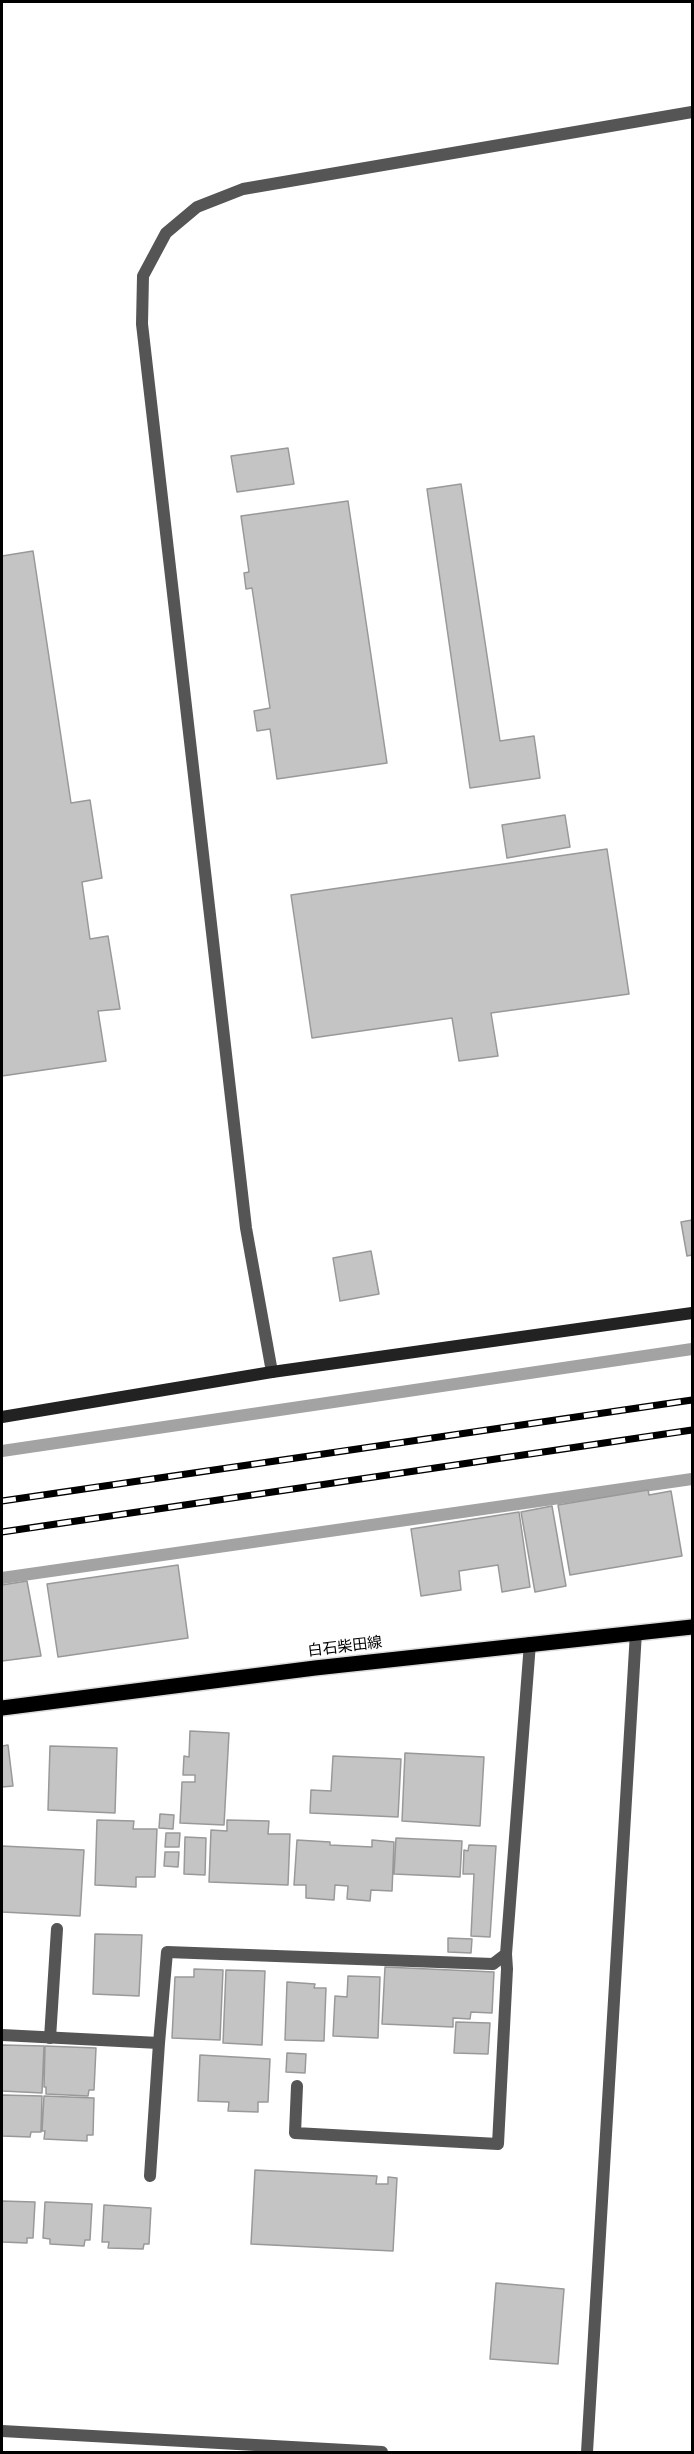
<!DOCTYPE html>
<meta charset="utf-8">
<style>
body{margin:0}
#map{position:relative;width:694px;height:2454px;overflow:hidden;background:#fff;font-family:"PT Sans",sans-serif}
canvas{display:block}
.frame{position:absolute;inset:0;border:3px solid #000;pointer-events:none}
</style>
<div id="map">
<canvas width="694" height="2454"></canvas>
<div class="frame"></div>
</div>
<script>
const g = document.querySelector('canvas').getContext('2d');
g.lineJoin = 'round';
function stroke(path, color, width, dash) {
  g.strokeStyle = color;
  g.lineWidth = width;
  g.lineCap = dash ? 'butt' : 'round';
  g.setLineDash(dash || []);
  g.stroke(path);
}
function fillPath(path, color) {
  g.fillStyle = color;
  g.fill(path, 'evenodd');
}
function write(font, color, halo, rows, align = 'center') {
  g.font = font + ' "PT Sans","Noto Sans JP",sans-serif';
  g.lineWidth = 4.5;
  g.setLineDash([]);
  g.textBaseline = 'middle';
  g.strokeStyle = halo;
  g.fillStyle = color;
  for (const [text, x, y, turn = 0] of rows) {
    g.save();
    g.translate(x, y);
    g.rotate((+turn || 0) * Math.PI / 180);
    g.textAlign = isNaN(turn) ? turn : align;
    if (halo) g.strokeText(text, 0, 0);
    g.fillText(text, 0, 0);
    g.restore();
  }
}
stroke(new Path2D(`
 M2,1451l690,-102
 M2,1578l690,-99`), '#a3a3a3', 12);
const building = new Path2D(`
 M288,448l6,36 -57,8 -6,-36z
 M461,484l39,257 34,-5 6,42 -70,10 -43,-299z
 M348,501l39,262 -110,16 -7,-50 -13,2 -3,-20 16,-3 -18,-120 -6,1 -2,-16 5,-1 -8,-56z
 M33,551l38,252 19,-3 12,78 -20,4 8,57 18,-3 12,73 -22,2 8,50 -104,15v-520z
 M565,815l5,32 -63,11 -5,-33z
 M607,849l22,145 -138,19 7,43 -39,5 -7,-43 -140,20 -21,-143z
 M692,1220v35l-5,1 -6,-34z
 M371,1251l8,43 -39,7 -7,-43z
 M648,1490l1,5 22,-4 11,65 -112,19 -12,-70z
 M552,1506l14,80 -31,6 -14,-80z
 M519,1512l11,75 -28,5 -4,-27 -39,6 2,19 -40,6 -10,-67z
 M178,1565l10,73 -130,19 -11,-73z
 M27,1581l14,75 -39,5v-76z
 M190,1731l39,2 -5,92 -44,-2 2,-41h13v-7h-12l1,-19 5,1z
 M8,1745l5,41 -11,1v-41z
 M50,1746l67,2 -2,65 -67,-3z
 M405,1753l79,4 -4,69 -78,-5z
 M333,1756l68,3 -3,58 -88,-4 1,-23 20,1z
 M160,1814l14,1 -1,14 -14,-1z
 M97,1820l37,1 -1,8h24l-2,48h-19v10l-41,-2z
 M227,1820l42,1 -1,13h22l-2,51 -79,-3 2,-52 16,1z
 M166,1833h14l-1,14h-14z
 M185,1837l21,1 -1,37 -21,-1z
 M396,1838l66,3 -2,36 -66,-3z
 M297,1840l33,2v3l42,2v-7l22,2 -2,49 -21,-1 -1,11 -23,-2 1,-13 -13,-1 -1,15 -28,-2v-13h-12z
 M469,1845l27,1 -6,91 -19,-1 3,-62h-11l1,-24 4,1z
 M2,1846l82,4 -4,66 -78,-4z
 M165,1852h14l-1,15 -14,-1z
 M95,1934l47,1 -3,61 -46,-2z
 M448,1938l24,1 -1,14 -23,-1z
 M385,1967l109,5 -2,41 -21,-1 -1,7 -17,-1v9l-71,-3z
 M194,1969l29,1 -3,70 -48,-2 3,-61h19z
 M226,1970l39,1 -3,74 -39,-2z
 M348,1976l32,1 -2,61 -45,-2 2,-40 12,1z
 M287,1982l28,2 -1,4h12l-2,53 -39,-1z
 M456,2022l34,1 -2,31 -34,-1z
 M2,2045l42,1 -2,47 -40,-2z
 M45,2046l51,2 -2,42h-5l-1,6 -42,-2v-7h-2z
 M287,2053l19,1 -1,19 -19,-1z
 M200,2055l70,4 -2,43h-10v10l-30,-1 1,-9 -31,-1z
 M2,2095l40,1 -1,36h-10l-1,5 -28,-1z
 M44,2096l50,2 -1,37h-6v6l-43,-2 1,-8h-3z
 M255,2170l122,6 -1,8h12v-7l9,1 -4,73 -142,-7z
 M2,2201l33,1 -2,36h-6v5l-25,-1z
 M45,2202l47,2 -2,36h-5l-1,6 -34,-2v-5l-7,-1z
 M104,2205l47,3 -2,36h-5l-1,5 -35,-1 1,-6h-7z
 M496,2283l68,6 -6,75 -68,-5z`);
fillPath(building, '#c4c4c4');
stroke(building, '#999', 1.5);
const primary = new Path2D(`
 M2,1708l313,-40 377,-41`);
stroke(primary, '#dbdbdb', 18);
stroke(new Path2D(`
 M272,1372l-26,-144 -104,-904 1,-48 23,-43 31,-26 46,-18 449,-77
 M50,2038l7,-109
 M297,2086l-2,47 203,11 9,-175 -1,-15
 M2,2431l380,21
 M587,2452l49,-820`), '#555', 12);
stroke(new Path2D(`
 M2,2035l157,8 -9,133
 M159,2043l8,-91 326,12 13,-10 24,-311`), '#555', 12);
stroke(new Path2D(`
 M2,1417l270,-45 420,-59`), '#222', 12);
stroke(primary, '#000', 15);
const rail = new Path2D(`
 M2,1501l690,-101
 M2,1532l690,-102`);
stroke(rail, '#000', 7);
stroke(rail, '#fff', 4.5, [14]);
write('15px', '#000', '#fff', [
 ["白石柴田線",345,1647,-7]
]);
</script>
